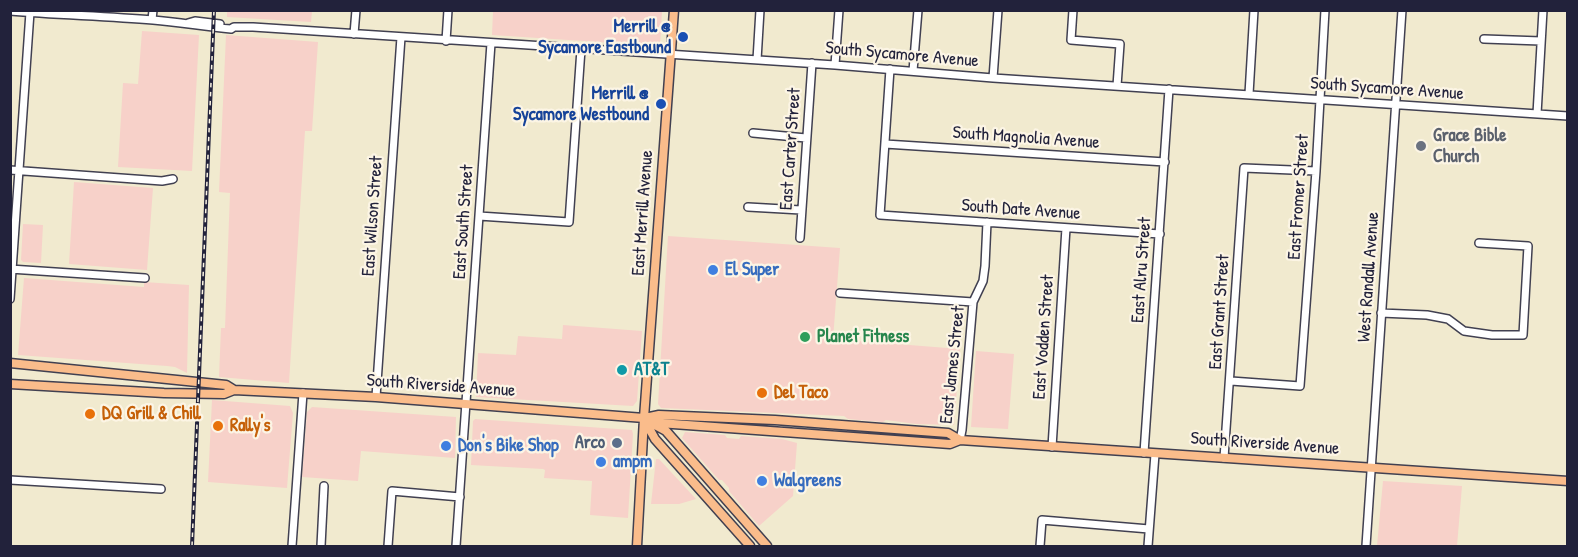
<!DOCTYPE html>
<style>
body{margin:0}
#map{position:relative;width:1578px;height:557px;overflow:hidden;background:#f1eacf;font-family:"Patrick Hand",sans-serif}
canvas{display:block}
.frame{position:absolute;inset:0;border:12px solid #22223b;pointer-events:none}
</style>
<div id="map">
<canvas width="1578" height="557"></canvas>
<div class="frame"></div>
</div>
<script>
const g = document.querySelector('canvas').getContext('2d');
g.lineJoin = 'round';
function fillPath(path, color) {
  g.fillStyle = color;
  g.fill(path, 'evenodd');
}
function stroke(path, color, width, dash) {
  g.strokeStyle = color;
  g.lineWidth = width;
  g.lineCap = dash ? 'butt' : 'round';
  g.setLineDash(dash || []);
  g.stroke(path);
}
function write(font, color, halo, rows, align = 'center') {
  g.font = font + ' "Patrick Hand",sans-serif';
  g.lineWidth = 4.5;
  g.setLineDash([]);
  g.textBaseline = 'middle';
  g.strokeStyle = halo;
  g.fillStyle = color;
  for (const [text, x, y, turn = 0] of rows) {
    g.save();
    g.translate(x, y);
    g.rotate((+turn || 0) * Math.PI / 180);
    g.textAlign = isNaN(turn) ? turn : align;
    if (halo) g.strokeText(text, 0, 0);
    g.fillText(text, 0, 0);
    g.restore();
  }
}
fillPath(new Path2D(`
 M227,11v-1l85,1 -1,11 -84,-5z
 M493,11h169l-2,35 -168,-11z
 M142,31l57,4 -7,136 -74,-4 5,-84 15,1z
 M226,35l92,7 -6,89h-7l-16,252 -70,-6 2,-49h4l5,-135 -11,-1z
 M74,182l79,6 -6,82 -78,-6z
 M23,224l20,1 -2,38 -18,-1 -2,-2z
 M668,236l172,12 -7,91 127,10 -6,76 -38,-1 -30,-4 -3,2 -35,-3 -4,-3 -183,-8 -3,-4z
 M24,278l120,9v-5l45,3 -2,88 -12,-6 -8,-1 -149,-11z
 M563,325l79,6 -5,70 -4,5 -157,-9 2,-44 38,2 2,-19 44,3z
 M976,351l38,3 -6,75 -37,-2z
 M212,400l78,6 3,7 -6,75 -79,-6z
 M312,407l144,10 -1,41 -94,-7 -3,30 -56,-4 5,-65z
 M475,419l157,11 1,4 -5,84 -38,-3 2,-34 -48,-3 1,-8 -2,-1 -72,-4 2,-44z
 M685,432l40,3 2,3 12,1 2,-3 41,3 15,4 -4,53 -34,30 -30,-35v-3l-7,-8h-3l-37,-42z
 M656,459h3l37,40 -17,5h-28z
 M1383,481l79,5 -5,60h-80z`), '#f7d1c9');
const minor = new Path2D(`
 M1073,10l-2,30 49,4 -3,42
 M10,11c48,4 96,5 143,9 27,2 52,7 78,9l3,-2h19l582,38 158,13 575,38
 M152,20l1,-10
 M188,23l7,-2 25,3
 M354,34l2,-24
 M1484,39l57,2
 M446,41l2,-31
 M757,60l3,-50
 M835,65l4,-55
 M890,69l-10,146 280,19
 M913,71l5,-61
 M993,78l5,-68
 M1249,94l5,-84
 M1537,114l6,-104
 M753,133l53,5
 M885,144l280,18
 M10,170l152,11 11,-2
 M748,207l53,3
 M479,216l90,6 12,-173
 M800,238l12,-175
 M10,269l135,9
 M840,293l133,9
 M10,299l20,-287
 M1381,313l46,2 21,4 16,12 28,4h31l5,-89 -49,-3
 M1231,381l69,5 16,-215 9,-161
 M376,397l25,-360
 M960,440l2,-10 11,-128 10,-21 2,-15 2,-44
 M1052,447l14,-219
 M1144,453l25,-364
 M1224,458l20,-290 72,3
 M10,480l151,9
 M292,546l11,-153
 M321,546l3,-60
 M388,546l4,-55 68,6
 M456,546l35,-503
 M1040,546l2,-26 107,9
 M1148,546l7,-92
 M1366,546l36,-536`);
const major = new Path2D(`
 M10,363l216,22 8,5
 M10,384l154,9 60,1 10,-4 142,7 268,21 15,5 291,21 10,-4 608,41
 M645,418l14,-3 116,5 173,13 12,7
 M644,419l11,20 95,107
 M655,425l11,6 101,115
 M637,546l7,-128 30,-408`);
stroke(minor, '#414051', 10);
stroke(major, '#414051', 11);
stroke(minor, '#fff', 7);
stroke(major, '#fabc8b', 8);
const rail = new Path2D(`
 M192,546l22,-536`);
stroke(rail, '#22223b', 4);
stroke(rail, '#fcf5e5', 1.5, [4.5]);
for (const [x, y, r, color] of [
 [683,37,6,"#1a4fb4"],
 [661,104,6,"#1a4fb4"],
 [1421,146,6,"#6b7280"],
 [713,270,6,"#3f7fe0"],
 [805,337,6,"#2e9e5b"],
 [622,370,6,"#0f9aa8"],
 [762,393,6,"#e8710a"],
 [90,414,6,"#e8710a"],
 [218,426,6,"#e8710a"],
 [617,443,6,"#5c6f8a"],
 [446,446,6,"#3f7fe0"],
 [601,462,6,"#3f7fe0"],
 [762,481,6,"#3f7fe0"]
]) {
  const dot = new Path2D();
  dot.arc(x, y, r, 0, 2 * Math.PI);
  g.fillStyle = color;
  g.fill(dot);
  stroke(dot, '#fcf5e5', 2);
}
write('bold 18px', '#164399', '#fcf5e5', [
 ["Merrill @",671,27],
 ["Sycamore Eastbound",671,48],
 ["Merrill @",649,94],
 ["Sycamore Westbound",649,115]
], 'right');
write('18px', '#22223b', '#fcf5e5', [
 ["South Sycamore Avenue",902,55,5],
 ["South Sycamore Avenue",1387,89,4],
 ["South Magnolia Avenue",1026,138,4],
 ["East Carter Street",791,149,-86],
 ["East Fromer Street",1299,197,-86],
 ["South Date Avenue",1021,210,4],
 ["East Merrill Avenue",643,213,-86],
 ["East Wilson Street",373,216,-86],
 ["East South Street",464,222,-86],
 ["East Alru Street",1142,270,-86],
 ["West Randall Avenue",1369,277,-86],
 ["East Grant Street",1220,312,-86],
 ["East Vodden Street",1044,337,-86],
 ["East James Street",953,365,-84],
 ["South Riverside Avenue",441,386,4],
 ["South Riverside Avenue",1265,444,4]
]);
write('bold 18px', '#5b616d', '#fcf5e5', [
 ["Grace Bible",1433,136],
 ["Church",1433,157]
], 'left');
write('bold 18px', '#366cbe', '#fcf5e5', [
 ["El Super",725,270],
 ["Don's Bike Shop",458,446],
 ["ampm",613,462],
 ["Walgreens",774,481]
], 'left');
write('bold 18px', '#27864d', '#fcf5e5', [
 ["Planet Fitness",817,337]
], 'left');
write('bold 18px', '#0d838f', '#fcf5e5', [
 ["AT&T",634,370]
], 'left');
write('bold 18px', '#c56008', '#fcf5e5', [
 ["Del Taco",774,393],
 ["DQ Grill & Chill",102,414],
 ["Rally's",230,426]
], 'left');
write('bold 18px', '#4e5e75', '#fcf5e5', [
 ["Arco",605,443]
], 'right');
</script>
